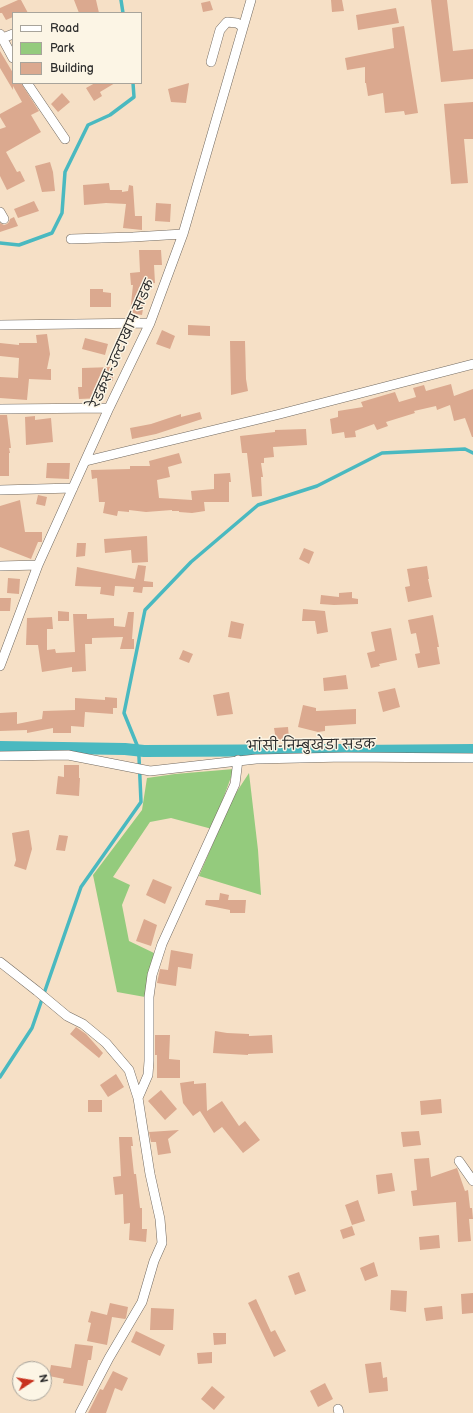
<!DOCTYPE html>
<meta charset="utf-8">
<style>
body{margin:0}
#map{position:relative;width:473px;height:1413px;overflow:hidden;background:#f6e0c6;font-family:"Balsamiq Sans",sans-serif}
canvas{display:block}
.legend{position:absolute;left:12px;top:12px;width:130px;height:72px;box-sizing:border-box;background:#fcf5e5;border:1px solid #a8a49b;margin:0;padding:5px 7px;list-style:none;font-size:12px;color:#2b2b2b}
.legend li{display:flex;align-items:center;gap:8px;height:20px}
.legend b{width:20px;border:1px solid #a8a49b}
.north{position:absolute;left:12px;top:1361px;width:40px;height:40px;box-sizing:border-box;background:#fcf5e5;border:1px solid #a8a49b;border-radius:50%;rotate:78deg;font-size:11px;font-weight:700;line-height:16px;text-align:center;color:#2b2b2b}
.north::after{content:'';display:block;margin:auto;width:14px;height:18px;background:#c8321e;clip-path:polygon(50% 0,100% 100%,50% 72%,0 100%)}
</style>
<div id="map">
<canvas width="473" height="1413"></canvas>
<ul class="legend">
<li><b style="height:5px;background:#fff"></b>Road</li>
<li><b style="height:11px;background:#94cb7d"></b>Park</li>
<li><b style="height:11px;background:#dba98f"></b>Building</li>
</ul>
<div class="north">N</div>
</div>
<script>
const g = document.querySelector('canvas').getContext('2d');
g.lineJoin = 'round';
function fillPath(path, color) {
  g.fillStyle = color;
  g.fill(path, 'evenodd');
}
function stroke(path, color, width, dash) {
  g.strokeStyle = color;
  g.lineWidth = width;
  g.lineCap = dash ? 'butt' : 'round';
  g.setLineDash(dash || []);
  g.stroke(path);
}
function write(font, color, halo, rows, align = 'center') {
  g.font = font + ' "Balsamiq Sans","Playpen Sans Deva",sans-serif';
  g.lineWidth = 3;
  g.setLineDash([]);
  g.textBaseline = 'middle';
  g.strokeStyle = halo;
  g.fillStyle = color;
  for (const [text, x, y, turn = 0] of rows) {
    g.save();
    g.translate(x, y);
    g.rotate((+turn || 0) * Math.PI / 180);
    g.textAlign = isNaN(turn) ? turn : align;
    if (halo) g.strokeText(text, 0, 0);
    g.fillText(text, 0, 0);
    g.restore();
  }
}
fillPath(new Path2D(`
 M234,769l-22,60 -41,-11 -21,4 -37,55 17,8 -8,20 7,36 25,12 -9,44 -28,-5 -24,-117 49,-65 5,-32 28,-4z
 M249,773l9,77 3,45 -62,-19 33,-77z`), '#94cb7d');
stroke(new Path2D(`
 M121,0l2,13
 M0,243l19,2 33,-12 10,-20 3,-41 23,-47 22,-10 24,-18 -1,-14
 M0,1077l32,-49 49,-141 60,-85 -2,-45 -2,-12 -13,-32 21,-103 46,-48 67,-57 59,-19 65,-33 83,-4 8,4`), '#4ab9c0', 3.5);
stroke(new Path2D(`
 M0,747l125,2 19,2 199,-1
 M352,751l121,-1`), '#4ab9c0', 12);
fillPath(new Path2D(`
 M18,0h3l7,13h-15v4l-7,3 -4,-7h-2v-5z
 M74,0h22l3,13h-20z
 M331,0h11l2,11 -12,1z
 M431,0h16l6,51 20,-2v30l-32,3z
 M210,1l3,9 -10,2 -2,-9z
 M396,8l3,15 -41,7 -2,-15z
 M404,26l14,87 -13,2 -1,-4 -19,2 -2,-20 -15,3 -2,-13h-1v-16l-18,3 -2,-12 49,-10 -2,-20z
 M0,51l13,22v10h8l18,28 -8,4 10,17 -35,20 11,20 3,-1 5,10 -18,9 -7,-14v-47l6,-2 -6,-10v-3l22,-12 -9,-16v4l-13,-22z
 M95,83h20l-15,9 2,4 -8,5 -8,-13z
 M189,83l-3,20 -15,-1 -3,-13z
 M62,93l8,9 -12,10 -7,-8z
 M473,102v37h-9l4,44 -17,1 -7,-80z
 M50,162l3,10 2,19 -13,1 -7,-26z
 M109,183l1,7h12v2l6,-1 1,-6 4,1 2,30h7v14l-19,-2 3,-24 -20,-1 -22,2 -1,-20z
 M34,201l5,10 -21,7 -4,-9z
 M156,203l15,1 -1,18 -15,-1z
 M14,217l4,9 -18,6v-9l4,2 3,-1 2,-2 1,-3z
 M139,250h22l1,15h-8l1,18 -8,1 -5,31 -12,-2 3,-28h-2l-1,-12 10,-1z
 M90,289h13v3l8,1v14h-21z
 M188,325l22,1v10l-22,-1z
 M162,330l13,6 -5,13 -14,-5z
 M47,334l3,20 -3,15h4v11l-22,-1 -2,21 -27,-2v-21l18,1 1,-20 -19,-2v-13l19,2v-2h18l-1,-8z
 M85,338l23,6 -3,11 -23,-6z
 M230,341h15l1,38 2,12 -17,4z
 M113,367v14l-12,-1 1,18 -23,1 -1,-12h4v-19z
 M451,384l3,12 19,-7v48h-1l-7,-19 -11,3 -4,-16 -13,5 -1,-4 -22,5 1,2 -29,9 2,4 -11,4 -3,-6 -19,7 1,6 -11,1 -1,-6 -12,2 -2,-15 8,-2v-6l25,-4 -2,-5 34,-10 4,10 17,-5 -3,-9 11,-3 2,6z
 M200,412l2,7 -46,15 -24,5 -2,-11 21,-4 30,-10v3z
 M0,415h7l4,33h-2l1,5h-1v23h-9z
 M35,416v4l16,-2 2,24 -27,3 -1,-28z
 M306,429l1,16 -34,2 1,10 -10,1v5h-3l2,14h-2l1,19 -10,1 -5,-44h-5l-2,-17 35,-4v-2z
 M179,453l3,10 -14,4 2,10 -13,3 2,18 33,2 -1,-9 23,-2v-15l16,-1 1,9h-2v20h-25l1,9 -13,2 -13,-1v-1h-7v-1l-26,2 -17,-2v2l-11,-1 -1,5 -14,-3 2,-11h-6l-2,-24 -5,1 -1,-9 39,-1v-3h20l-1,-5z
 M47,463h23l-1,16 -23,-1z
 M38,495l9,2 -2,9 -9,-2z
 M20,500l5,32h17v10h-4l-7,17 -31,-12v-41z
 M147,536l1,26 -16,1 -1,-13 -26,3 -1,-14z
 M77,543h9l-1,13 -9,1z
 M304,548l10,4 -5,12 -10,-5z
 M138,565l8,1 -2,15 9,1v5h-10l-1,6 -9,-1 1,-5 -19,-1 -1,10 -14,-2 1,-7 -26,-1 2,-19 58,12z
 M427,566l2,13h-1l4,18 -24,5 -3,-15 5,-1 -3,-17z
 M8,578l12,1 -1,15 -12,-1z
 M352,592v6l6,1v5l-24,1 -14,-1 1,-9 18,2v-4z
 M0,598h11l-1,13h-10z
 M303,609l22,2 3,21 -11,2 -2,-13h-13z
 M58,611l11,1v9h-11z
 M128,612h6l-2,27h2v10h-14l3,-12 -31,1v6h-7l1,27 -14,1v-5l-30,5 -4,-27h-12l1,-27 25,-1 1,12h-6v21l8,-1 1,4 19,-1 -2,-38h14v5l27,-1v8l11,1z
 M433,615l6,32h-2l3,17 -22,4 -3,-14 5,-1 -4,-20 -5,1 -3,-14z
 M231,621l13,3 -3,15 -13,-2z
 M391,628l6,32 -18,4 1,2 -9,2 -4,-15 8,-2 -4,-19z
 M183,650l10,4 -4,9 -10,-4z
 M346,675l2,14 -24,2 -1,-13z
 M395,688l5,19 -17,5 -5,-20z
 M229,692l4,22 -16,2 -4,-21z
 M105,697l12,1v10h-4v6l-28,-2 -1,15 -13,-1v7h-18v-5l-26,5v-3l-27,1v-18l17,-1v12l25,-5 1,-8 32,-1v-12l30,2z
 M303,705l13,3v3l40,-2v15l-31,2v5l-7,1 -20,-5z
 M288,727l1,12 -13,1 -2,-12z
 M64,765h15v13h1l-1,18 -23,-2 2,-18 6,1z
 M29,830l3,19 -6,21 -12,-4 2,-6 -4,-27z
 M59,835l9,1 -3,15 -9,-1z
 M153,879l19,8 -7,17 -19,-9z
 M220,893l9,2 -1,5h18l-1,13h-15v-3l-25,-5 1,-5h13z
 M144,919l13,6 -6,21 -15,-5z
 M171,950l22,4 -2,15 -13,-2 -2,19 -19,-3 3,-14 8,1z
 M76,1027l10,7 17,19 -4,5 -29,-24z
 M215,1031l12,2 22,1v2l23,-1 1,18 -25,1v1l-35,-2z
 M155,1035h15l-1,24 11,1v18h-23v-23h-2z
 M116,1074l8,13 -16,10 -8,-12z
 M194,1081v3l12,-1 1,28 15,-10 17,25 6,-5 15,19 -17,13 -21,-26 -8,6 -14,-22 -7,5 -10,-13 -3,-20z
 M161,1090l16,19 -12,11 -17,-19z
 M441,1099l1,14 -21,2 -1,-14z
 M88,1100h14v12h-14z
 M179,1130l-11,9 3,14 -13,2 -2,-13h-5l-2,-10z
 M419,1131l2,14 -18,2 -2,-15z
 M119,1137h13l1,9h-2l3,28h2l4,34h2v21h5l-1,13 -17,-2 1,-17 -6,1 -1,-30 -8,1 -2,-18 8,-1z
 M429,1158l2,19 26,-9 8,23 3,-1 2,18h2l1,11h-4l2,22 -13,1 -2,-40 -43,4 -2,-15 6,-1 -3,-31z
 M392,1173l3,18 -17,3 -2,-19z
 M358,1200l7,21 -13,4 -7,-20z
 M352,1226l3,9 -12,4 -3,-9z
 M439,1235l1,13 -20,2 -1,-13z
 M374,1262l4,14 -13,5 -5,-13z
 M299,1272l7,19 -11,4 -7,-19z
 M391,1290l16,1 -1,21 -16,-2z
 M473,1293v20l-11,1 -1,-20z
 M256,1299l15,33 4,-2 11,21 -12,6 -26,-54z
 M110,1303l18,4 -2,11 -1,1 -13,-2 -5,28 -20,-4 4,-18 -3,-1 3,-11 16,4z
 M442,1306l1,13 -17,2 -2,-13z
 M151,1308l23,1 -1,21h-23z
 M136,1331l29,14 -5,11 -29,-14z
 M213,1333h13v11l-12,1z
 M75,1344l18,2 -2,14h-3l-5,26 -20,-3 1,-4 -15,-3 2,-11 20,3z
 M212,1352v11l-14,1 -1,-11z
 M381,1362l2,16 4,-1 1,14 -19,2 -4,-29z
 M113,1371l15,7 -6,13 -7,-3 -9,25h-18l12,-24 3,1z
 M325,1383l8,16 -15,8 -8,-16z
 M212,1386l13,11 -11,13 -13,-11z`), '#dba98f');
const street = new Path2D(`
 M0,34l13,24
 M0,39l13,-5
 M211,62l9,-32 7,-8 10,1 6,4
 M27,83l38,56
 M0,212l4,7
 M71,239l62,-2 50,-3
 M0,325l150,-2
 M0,409l109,-1
 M86,461l194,-47 193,-50
 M0,490l73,-2
 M0,566l38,-1
 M0,666l38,-101 71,-157 41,-85 33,-89 68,-234
 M0,756l68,-1 82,16 106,-12 89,-2 128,1
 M0,962l37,29 30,25 16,8 23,19 23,27 9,28 12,76 10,45 2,24 -8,18 -12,41 -33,56 -29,55
 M138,1098l10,-23 1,-14v-64l3,-22 10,-31 73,-160 3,-24
 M459,1161l14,20
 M338,1409l1,4`);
stroke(street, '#726a61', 10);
stroke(street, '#fff', 9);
write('13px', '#2b2b2b', '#fcf5e5', [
 ["रेडक्रस-उल्टाखाम सडक",123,344,-66],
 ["भांसी-निम्बुखेडा सडक",311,746,-1]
]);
</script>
